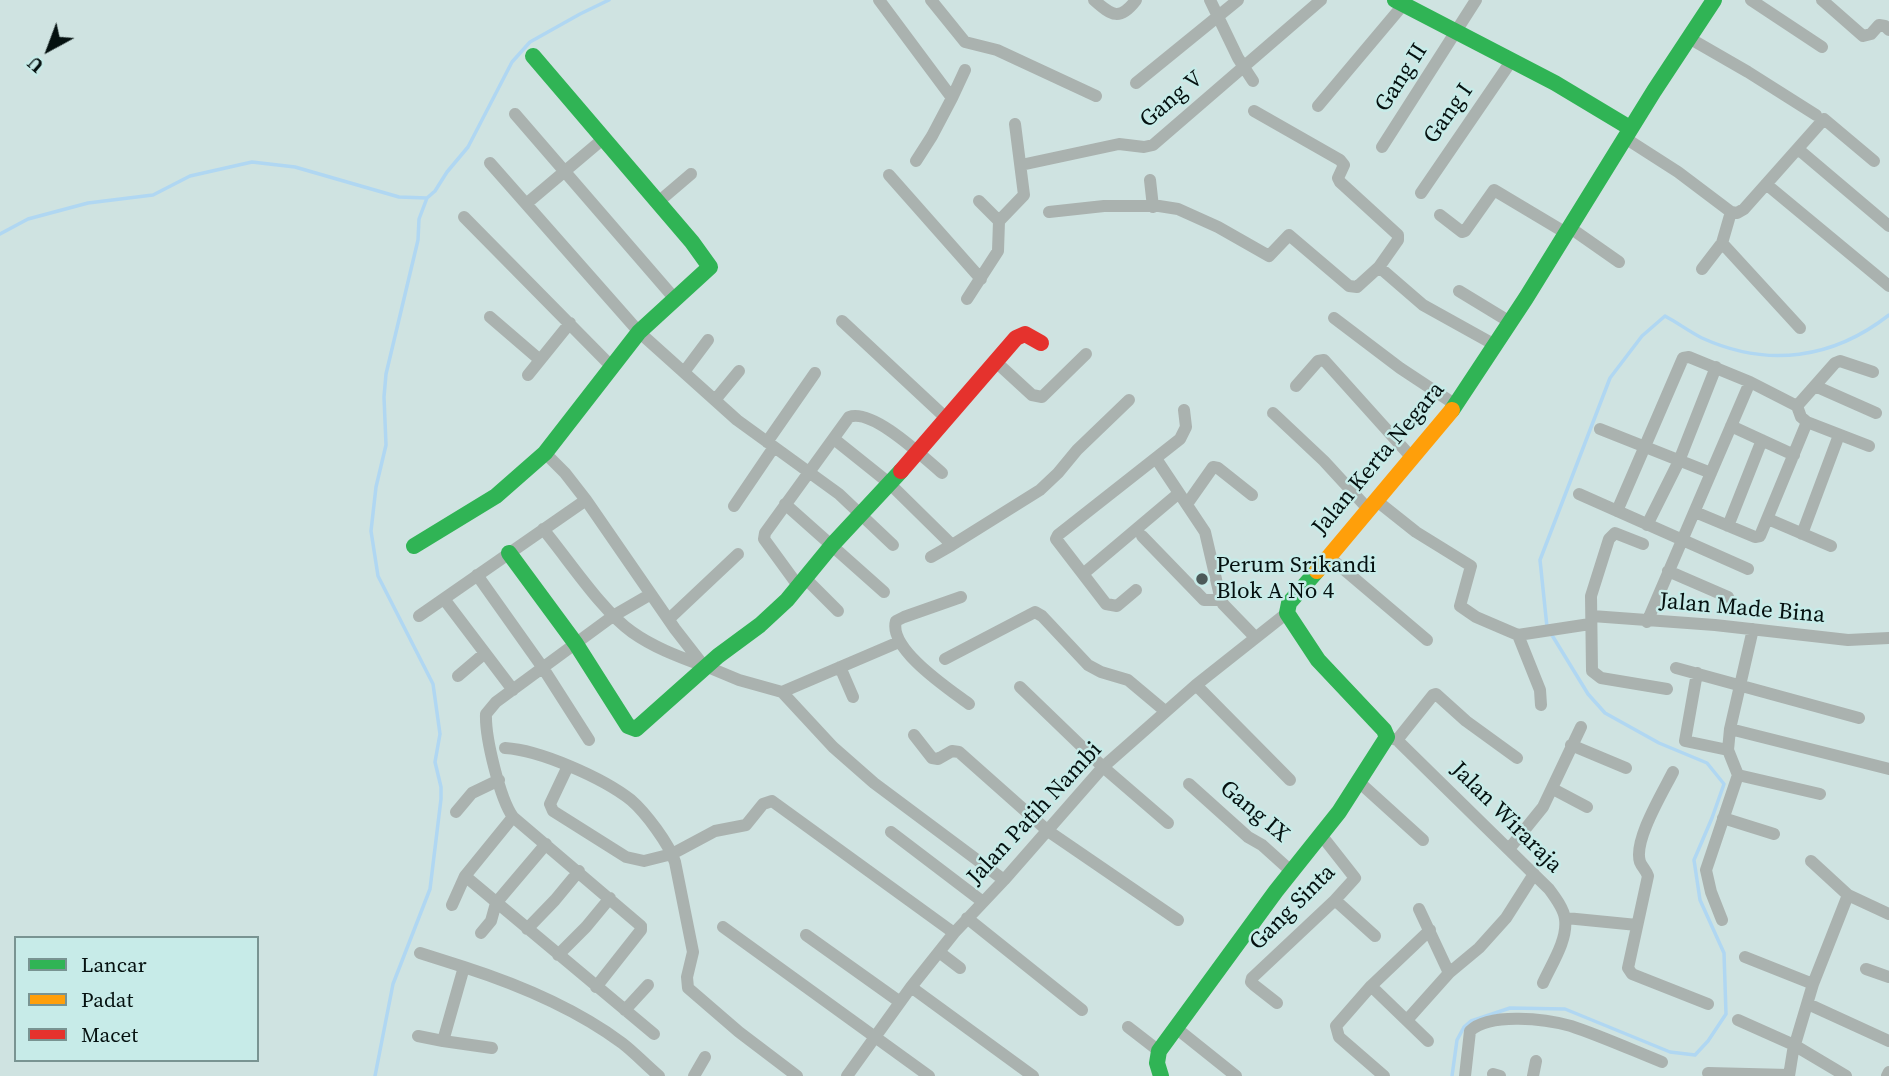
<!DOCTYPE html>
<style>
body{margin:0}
#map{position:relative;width:1889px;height:1076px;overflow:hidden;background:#cfe3e1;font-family:"Source Serif 4",serif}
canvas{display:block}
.legend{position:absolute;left:14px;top:936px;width:245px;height:126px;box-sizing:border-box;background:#c7ebe8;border:2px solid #799492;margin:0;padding:9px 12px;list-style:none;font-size:21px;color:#051110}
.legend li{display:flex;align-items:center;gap:14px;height:35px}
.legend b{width:35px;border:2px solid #799492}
.north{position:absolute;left:14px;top:14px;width:70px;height:70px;-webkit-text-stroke:5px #c7ebe8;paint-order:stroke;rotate:221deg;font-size:19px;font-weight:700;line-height:28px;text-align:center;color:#051110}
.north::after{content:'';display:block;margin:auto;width:24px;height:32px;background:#051110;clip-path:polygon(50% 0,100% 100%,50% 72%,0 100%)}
</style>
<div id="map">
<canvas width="1889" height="1076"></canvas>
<ul class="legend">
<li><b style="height:9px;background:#30b455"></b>Lancar</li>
<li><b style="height:9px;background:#ff9f0a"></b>Padat</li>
<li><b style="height:9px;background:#e5322d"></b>Macet</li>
</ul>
<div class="north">U</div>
</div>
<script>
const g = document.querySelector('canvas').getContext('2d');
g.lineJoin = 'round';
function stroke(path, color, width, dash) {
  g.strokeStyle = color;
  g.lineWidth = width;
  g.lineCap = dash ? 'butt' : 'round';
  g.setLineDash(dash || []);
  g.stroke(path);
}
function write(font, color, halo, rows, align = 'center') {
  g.font = font + ' "Source Serif 4",serif';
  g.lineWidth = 5;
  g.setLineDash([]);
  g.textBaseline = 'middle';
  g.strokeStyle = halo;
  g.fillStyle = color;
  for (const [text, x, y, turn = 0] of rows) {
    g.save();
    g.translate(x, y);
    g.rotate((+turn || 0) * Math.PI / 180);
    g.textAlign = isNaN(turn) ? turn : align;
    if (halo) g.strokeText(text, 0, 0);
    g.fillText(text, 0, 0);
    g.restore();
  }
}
stroke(new Path2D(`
 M0,234l28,-15 60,-16 65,-8 37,-19 62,-14 43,5 104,30 28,1 8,-7 12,-19 21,-25 44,-85 18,-20 50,-28 29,-14
 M375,1076l18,-92 37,-95 11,-90v-12l-6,-25 5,-28 -7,-50 -55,-108 -7,-45 5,-44 10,-42 -2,-48 2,-23 32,-134 1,-21 8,-21
 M1452,1076l5,-36 7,-13 7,-6 39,-13 55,1 105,43 25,3 13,-14 18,-27 -2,-61 -24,-53 -6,-40 18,-42 12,-34 -17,-21 -48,-20 -54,-30 -17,-19 -41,-67 -7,-67 70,-182 32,-42 23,-20c13,7 25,16 37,22 66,30 131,21 187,-23`), '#b0d7f2', 3.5);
stroke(new Path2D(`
 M879,0l73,98 -20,38 -16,25
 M931,0l34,42 32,8 99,46
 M1094,0c18,16 26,21 42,0
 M1210,0l28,58 15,23
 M1751,0l71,47
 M1822,0l41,36 8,-2 8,-9 6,1 4,4
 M1689,38l59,34 68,43
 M1136,83l102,-83
 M952,98l13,-28
 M1318,106l85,-101
 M515,114l160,185
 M1625,138l53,34 53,40
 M1382,147l94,-147
 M1798,149l91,77
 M490,163l149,169 98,88 102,74 54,51
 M1021,165l98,-21 25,3 9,-2 168,-145
 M889,175l92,104
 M1150,180l3,27
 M1766,184l123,102
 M1421,193l91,-133
 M979,201l20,20
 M657,203l34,-29
 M526,204l77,-65
 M1049,212l55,-6h55l19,3 40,18 51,29 20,-21 60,51 8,1 22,-20 19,-27v-5l-58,-53 -2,-4 6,-13 -4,-5 -86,-49
 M1731,212l6,1 7,-4 80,-90 50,42
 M1731,212l-9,31 78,85
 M1440,215l22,17 3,-1 29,-41 72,43
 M464,217l147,149
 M1569,227l50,35
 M1379,267l44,38 72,40
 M1702,269l20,-26
 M1459,291l51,31
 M967,299l31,-48 1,-30 25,-26 -9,-71
 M490,317l50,43
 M1334,318l66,50 56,37
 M842,321l104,97
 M995,361l37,34 10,2 44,-43
 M684,372l24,-32
 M528,375l42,-52
 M1296,386l22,-25 6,-1 89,99
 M1815,386l61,27
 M715,400l24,-29
 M1273,413l51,48 45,49
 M1807,422l62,24
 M1731,426l63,29
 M1600,429l111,44
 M834,439l55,44 63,62 88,-55 18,-17 19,-23 52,-50
 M767,442l48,-69
 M545,453l20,20 21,27 89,129 28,36 36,15 43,12 51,55 41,36 130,97
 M1157,460l48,72 14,60 4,12 31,32
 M1579,494l169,75
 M1377,501l39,31 55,34 -11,40 16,11 42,18 72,-11
 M785,504l99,88
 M1187,504l26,-37 5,1 34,27
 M734,506l40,-59
 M1617,511l66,-153 6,-1 61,25
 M1695,512l60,25 5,-1 47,-114 -6,-5 -4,-11
 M1768,519l63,27
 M1647,525l32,-64 37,-94
 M1728,526l34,-86
 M543,529c25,30 59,82 89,103 21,15 45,24 69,33
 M1802,534l37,-99
 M1142,536l62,64h18
 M1643,544l-28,-11 -6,6 -18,57 1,75 9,7 66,11
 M1328,556l99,84
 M931,557l21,-12
 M1668,571l60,26
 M1083,574l96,-81
 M477,575l66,93 46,72
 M806,579l32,32
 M799,587l-35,-48 1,-6 84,-116c24,-9 75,41 93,56
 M1136,590l-19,16 -11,-2 -50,-65 2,-4 122,-96 6,-12 -2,-17
 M961,597l-57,20 -8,4c-8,28 53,68 73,83
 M444,599l69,91
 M419,616l167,-116
 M1592,616l123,9 133,15 41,-2
 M669,619l69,-65
 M1647,622l103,-240 47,24 38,-43 5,-2 33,11
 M1518,635l22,55 1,15
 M945,659l90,-47 7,4 46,49 13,7 27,8 37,31
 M840,667l13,30
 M1676,668l183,50
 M1697,673l-12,68 43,9
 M458,676l27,-23
 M1196,685l94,95
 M1020,687l83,80 65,56
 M782,692l117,-50
 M1730,729l159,40
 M914,735l18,23 6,1 14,-8 7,1 89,79 130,89
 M1387,737l10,3 152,149c6,8 15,20 16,30 3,21 -14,46 -22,64
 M1397,740l36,-45 3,-1 30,27 51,37
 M1571,745l55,23
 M505,748c35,2 98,30 126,52 15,13 38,44 44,62l18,90 -6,25 1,11 51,44 58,44
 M568,766l-18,38 3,7 73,46 18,4 28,-7 43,-23 31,-6 17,-21 9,-3 182,132
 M1673,772c-10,20 -40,69 -33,90 2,5 6,8 8,14l-20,92 4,6 76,30
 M1738,775l82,19
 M1359,782l64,58
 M1189,784l59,53 14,8 30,27
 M1553,789l34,18
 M456,812l16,-19 27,-13
 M1723,818l51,16
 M891,832l92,70
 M1509,849l34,-42 38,-80
 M1811,861l37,34 41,19
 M465,876l189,158
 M1335,900l40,36
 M452,905l13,-29 48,-59
 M1419,909l30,64
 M967,918l115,92
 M1566,918l71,7
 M1722,920l-11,-28 -5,-22 32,-95 -10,-25 2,-21 23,-100
 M723,927l206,149
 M527,929l28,-29 24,-29
 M481,933l10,-12 5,-18 50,-59
 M806,935l94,67
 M939,952l21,16
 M420,953l44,14
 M558,955l28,-28 24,-29
 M1745,957l68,27
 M1866,969l23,8
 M1371,986l57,55
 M596,987l45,-57v-4l-128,-109c-13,-18 -28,-80 -27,-103l10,-12 117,-86 38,-22
 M911,987l122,89
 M1277,1003l-23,-18 -3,-3 1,-4 83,-78 20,-22 -33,-42
 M1808,1004l81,37
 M625,1010l23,-25
 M1407,1020l42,-47 30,-25 27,-30 28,-44
 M1738,1020l56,25 52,31
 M1128,1027l31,24
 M1176,1028l60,48
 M418,1036l25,5 21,-74c56,18 111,41 158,76 13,10 24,22 37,33
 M443,1041l49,7
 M1708,1073l81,2
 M1493,1074l7,2
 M694,1076l11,-19
 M847,1076l64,-89 43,-54 50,-53 99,-113 93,-82 91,-72
 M1384,1076l-45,-39 -3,-11 35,-40 59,-56
 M1465,1076l5,-45c20,-19 76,-12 101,-5 30,10 61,24 91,36
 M1533,1076l3,-15
 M1789,1076l4,-25 20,-67 35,-89
 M1887,1076l2,-4`), '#aab2af', 12);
stroke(new Path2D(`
 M1395,0l160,83 75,45
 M1452,410l74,-112 128,-207 60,-91
 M414,546l82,-50 49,-43 94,-121 71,-65 -18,-25 -159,-186
 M509,553l67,91 52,82 8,3 82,-73 42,-31 27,-25 46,-56 68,-73
 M1161,1076l-4,-13 2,-12 117,-160 63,-79 48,-75 -3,-7 -66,-70 -31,-47 2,-10 28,-32`), '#30b455', 16);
stroke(new Path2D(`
 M1317,571l135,-161`), '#ff9f0a', 16);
stroke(new Path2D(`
 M901,471l115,-133 9,-4 16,9`), '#e5322d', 16);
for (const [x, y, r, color] of [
 [1202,579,7,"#4c5a59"]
]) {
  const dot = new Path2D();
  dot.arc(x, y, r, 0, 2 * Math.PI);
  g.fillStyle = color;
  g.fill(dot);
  stroke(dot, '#c7ebe8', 2.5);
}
write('23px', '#051110', '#c7ebe8', [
 ["Gang II",1402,78,-57],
 ["Gang V",1172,100,-40],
 ["Gang I",1449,114,-55],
 ["Jalan Kerta Negara",1379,459,-50],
 ["Jalan Made Bina",1742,609,5],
 ["Gang IX",1254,812,40],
 ["Jalan Patih Nambi",1035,814,-47],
 ["Jalan Wiraraja",1506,818,45],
 ["Gang Sinta",1293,908,-45]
]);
write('23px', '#051110', '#c7ebe8', [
 ["Perum Srikandi",1216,566],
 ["Blok A No 4",1216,592]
], 'left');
</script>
